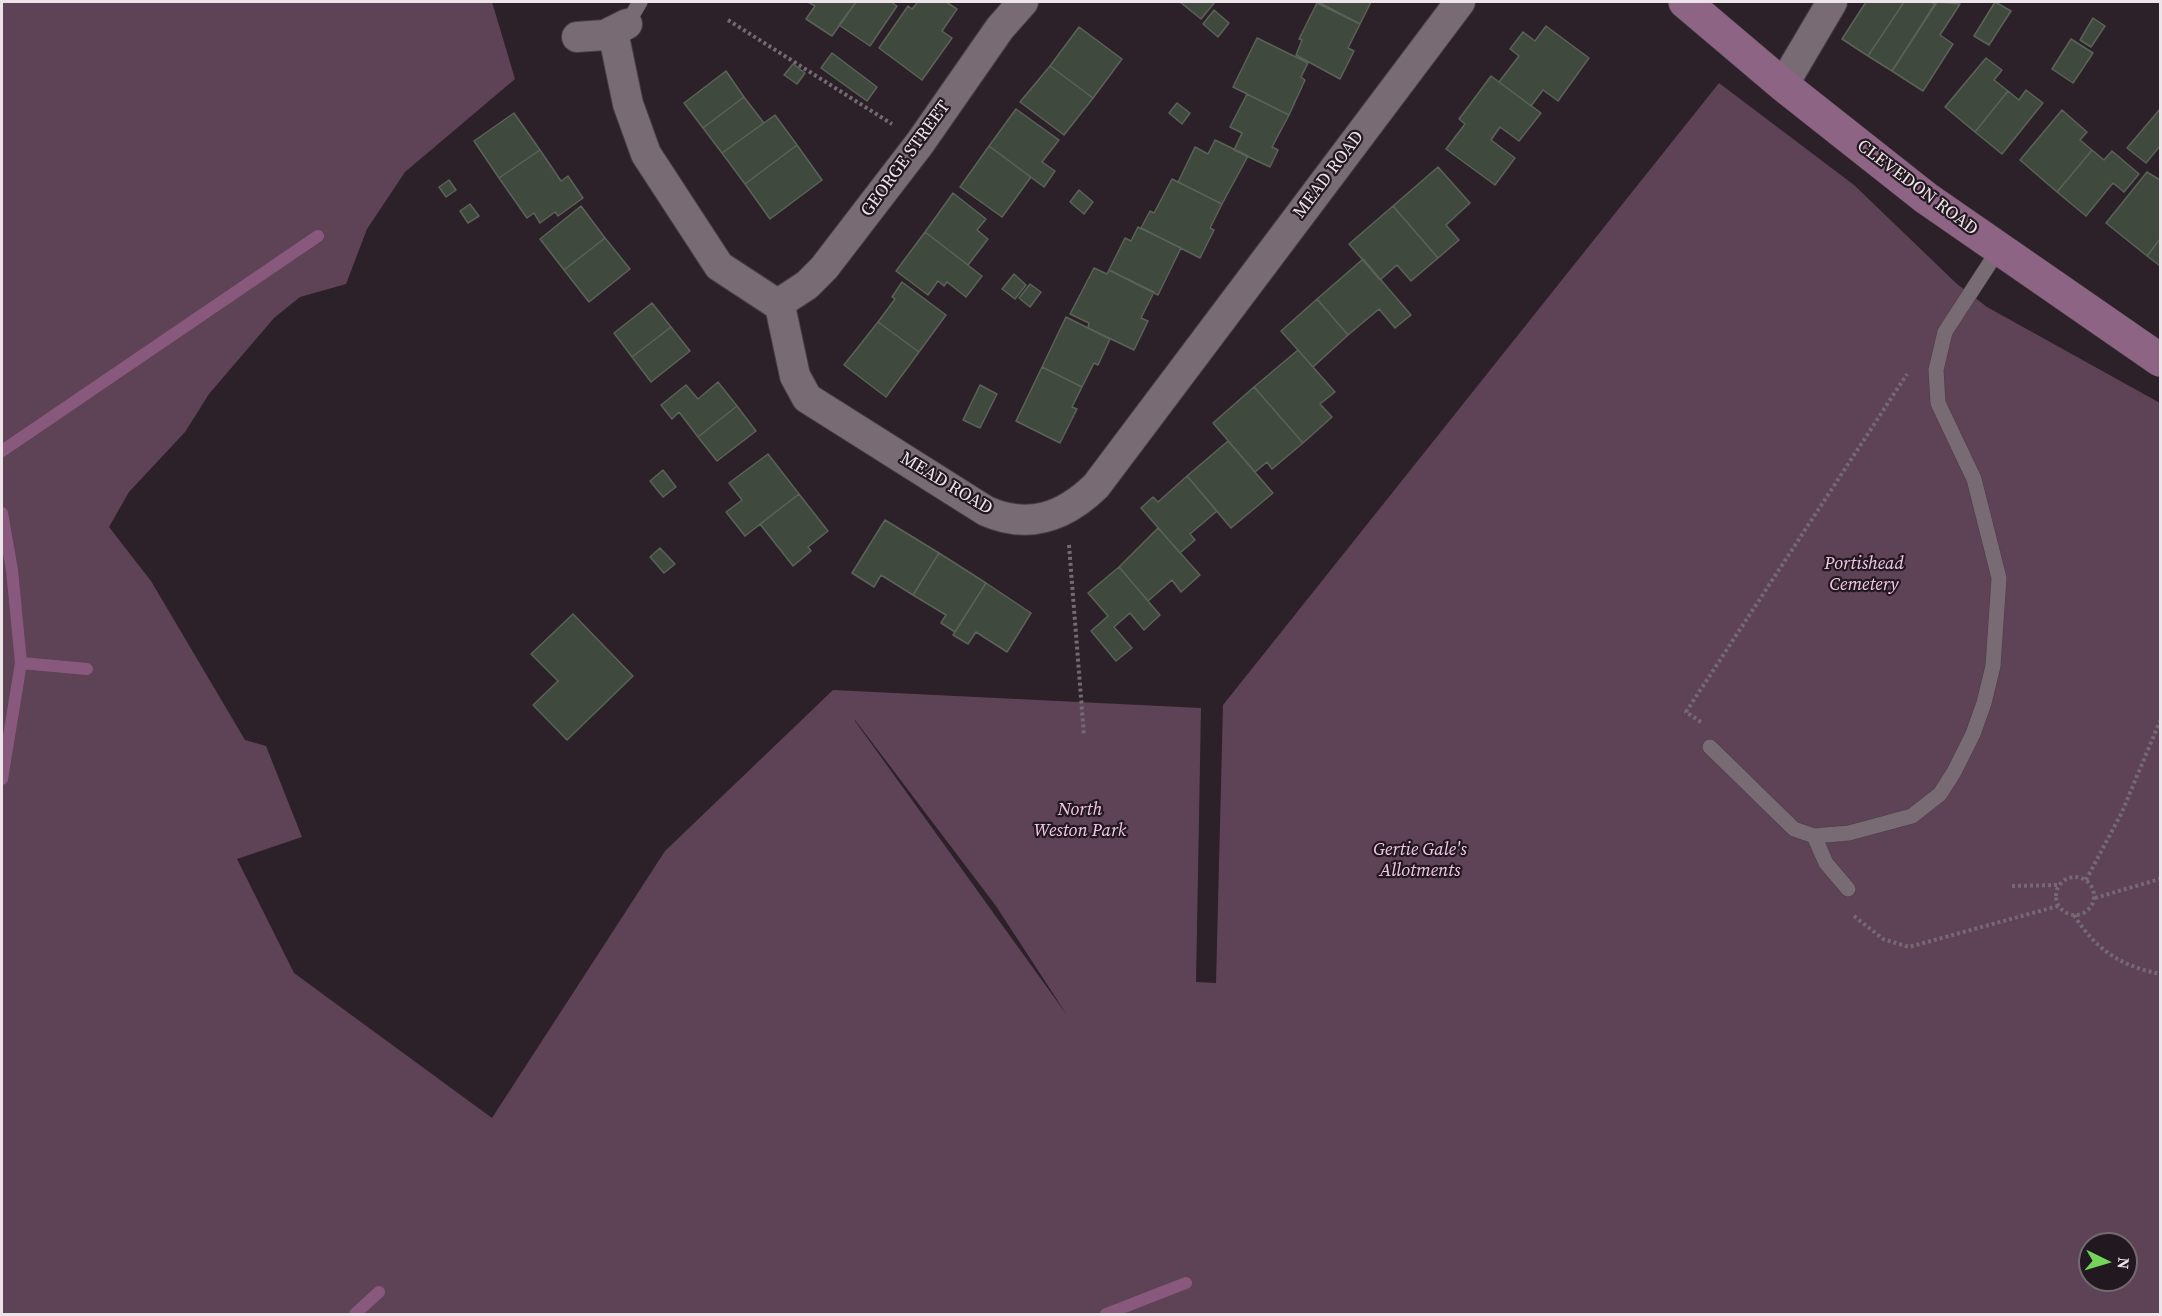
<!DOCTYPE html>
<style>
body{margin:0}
#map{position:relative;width:2162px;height:1316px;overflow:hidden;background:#2c2129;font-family:"Source Serif 4",serif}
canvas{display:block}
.frame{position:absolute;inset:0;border:3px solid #ece4e9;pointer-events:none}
.north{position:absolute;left:2078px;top:1232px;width:60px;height:60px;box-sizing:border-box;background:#22181f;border:2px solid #736a70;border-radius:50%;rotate:95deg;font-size:16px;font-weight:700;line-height:24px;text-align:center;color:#ece4e9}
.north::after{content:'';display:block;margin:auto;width:21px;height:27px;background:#75d25b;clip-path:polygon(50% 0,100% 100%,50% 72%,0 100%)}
</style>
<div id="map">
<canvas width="2162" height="1316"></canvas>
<div class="frame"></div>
<div class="north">N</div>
</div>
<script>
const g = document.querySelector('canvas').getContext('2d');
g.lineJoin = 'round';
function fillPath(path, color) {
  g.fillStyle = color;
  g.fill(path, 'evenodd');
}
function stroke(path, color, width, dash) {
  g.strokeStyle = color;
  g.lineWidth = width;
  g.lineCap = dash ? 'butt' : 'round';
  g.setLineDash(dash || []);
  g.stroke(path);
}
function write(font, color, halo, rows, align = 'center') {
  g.font = font + ' "Source Serif 4",serif';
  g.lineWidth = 4.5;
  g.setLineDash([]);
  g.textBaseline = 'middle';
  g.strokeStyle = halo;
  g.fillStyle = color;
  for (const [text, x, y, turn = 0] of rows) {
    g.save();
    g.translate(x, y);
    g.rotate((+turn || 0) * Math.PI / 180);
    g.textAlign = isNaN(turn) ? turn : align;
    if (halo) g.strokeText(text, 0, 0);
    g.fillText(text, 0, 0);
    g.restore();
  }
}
fillPath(new Path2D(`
 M2,2h490l23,77 -110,93 -38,57 -21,55 -46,13 -26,21 -65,76 -24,38 -56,60 -20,35 42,54 94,159 21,6 36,91 -65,22 57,114 198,145 173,-267 168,-161 368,18 -5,274 20,1 7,-278 496,-622 135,102 103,99 30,23 173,96v911h-2158zM855,720l141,186 71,109 -212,-294zM2090,1244h36v36h-36z`), '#5e4256');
stroke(new Path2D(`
 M2,451l316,-215
 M2,513l10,57 9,93 -19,116
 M21,663l66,6
 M355,1314l24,-22
 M1106,1314l80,-31`), '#89597d', 12);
const building = new Path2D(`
 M808,2h48l-24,34 -26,-17 9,-13z
 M856,2h35l6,4 -27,40 -31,-21z
 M918,2h28l11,7 -15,22 10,7 -30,42 -43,-32 29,-42 4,3z
 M1180,2h35l-14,17z
 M1318,2h53l-11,22z
 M1866,2h38l-36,54 -26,-17z
 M1904,2h27l4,2 -43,67 -24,-15z
 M1937,2l23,2 -20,31 13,9 -30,47 -31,-20z
 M1995,2l16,9 -22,34 -15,-9z
 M1317,3l43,21 -12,24 6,3 -14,28 -44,-24 6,-15 -3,-1z
 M1214,10l15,13 -11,14 -15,-13z
 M2093,18l12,8 -14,21 -11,-7z
 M1546,26l43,32 -31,43 -15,-11 -12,16 -32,-24 20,-26 -9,-7 13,-17 12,9z
 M1079,27l43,32 -29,39 -43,-32z
 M1257,38l51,25 -7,14 4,3 -16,35 -56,-28z
 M2071,39l22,14 -20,30 -21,-14z
 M832,53l45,34 -10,14 -46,-33z
 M1986,58l16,12 -8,10 14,11 -33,41 -30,-25z
 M793,64l12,9 -8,11 -13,-9z
 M1050,66l43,32 -29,37 -44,-33z
 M726,71l18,26 -41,31 -19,-25z
 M1491,76l50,37 -22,28 -19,-14 -9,13 24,18 -20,27 -49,-36 19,-25 -6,-5z
 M2026,90l17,13 -41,51 -27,-22 33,-41 11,9z
 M1247,94l42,21 -17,32 6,3 -8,17 -36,-17 8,-17 -12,-6z
 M744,97l20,26 -42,30 -19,-25z
 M1177,103l13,10 -8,11 -13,-11z
 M1016,109l43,31 -17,22 13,9 -11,16 -55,-41z
 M2160,109v37l-14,17 -19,-15z
 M2062,110l25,22 -7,8 12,10 -35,42 -37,-32z
 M514,113l26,37 -41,28 -25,-37z
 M775,115l22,30 -52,39 -23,-31z
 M1215,140l33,16 -26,48 -44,-22 17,-35 13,7z
 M797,145l25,35 -52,39 -25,-35z
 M989,146l42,31 -29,40 -42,-30z
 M540,150l21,31 7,-5 15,22 -25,18 -3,-4 -15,11 -6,-10 -7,5 -28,-40z
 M2092,150l12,10 8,-9 27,23 -15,18 -11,-9 -27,33 -29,-24z
 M1438,167l32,36 -24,22 13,15 -21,18 -45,-52z
 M2147,172l13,8v59l-13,17 -41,-33z
 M1172,179l50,25 -12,24 4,2 -14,28 -59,-30 9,-17 4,2z
 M449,180l7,10 -10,7 -7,-10z
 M1079,190l14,12 -9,12 -14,-12z
 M953,193l33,26 -9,11 11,9 -20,26 -43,-33z
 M470,204l9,12 -11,7 -8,-12z
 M581,206l24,32 -41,32 -24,-31z
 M1393,206l45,52 -27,23 -14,-16 -17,15 -31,-36z
 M1138,227l43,21 -23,47 -49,-25 16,-32 6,3z
 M925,232l57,44 -16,21 -19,-15 -3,4 -6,-5 -10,14 -32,-24z
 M605,238l25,31 -41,33 -25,-32z
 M2160,239v27l-13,-10z
 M1363,259l48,56 -16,13 -16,-19 -31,26 -31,-36z
 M1094,268l13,6 2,-4 45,22 -13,26 7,3 -14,29 -46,-22 1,-5 -19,-9z
 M1014,274l12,11 -11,14 -13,-10z
 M902,282l44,33 -27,37 -41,-30 17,-23 -3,-2z
 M1030,284l11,8 -11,15 -11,-9z
 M1317,299l31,36 -35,32 -32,-36z
 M652,303l19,24 -39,30 -18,-24z
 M1066,317l44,22 -12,26 -4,-2 -12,24 -40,-20z
 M878,322l41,30 -33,45 -42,-32z
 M671,327l19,24 -39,31 -19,-25z
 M1298,350l37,42 -15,12 12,13 -29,26 -49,-56z
 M1042,367l40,20 -10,20 5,2 -17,34 -44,-22z
 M718,382l19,24 -39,31 -19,-25 -7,7 -11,-14 25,-20 12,14z
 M980,385l17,9 -17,34 -17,-8z
 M1254,387l49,56 -31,26 -5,-7 -12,10 -42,-49z
 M737,406l19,25 -39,30 -19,-24z
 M1228,441l45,52 -42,35 -44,-52z
 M768,454l31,40 -54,42 -19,-24 16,-12 -13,-17z
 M663,470l13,17 -13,10 -13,-16z
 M1187,476l30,35 -27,23 5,6 -15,13 -39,-45 12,-11 5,5z
 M799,494l29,37 -20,16 3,4 -18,15 -33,-42z
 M885,520l54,33 -26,42 -32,-20 -7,12 -22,-14z
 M1158,528l42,47 -19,17 -9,-12 -24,21 -29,-34z
 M660,548l15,16 -11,9 -14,-16z
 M939,553l47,30 -31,49 -14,-9 5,-8 -33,-20z
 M1119,567l41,48 -16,15 -14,-17 -16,14 18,21 -16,13 -25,-30 17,-15 -20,-23z
 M986,583l45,30 -24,39 -31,-20 -8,12 -15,-9z
 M573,614l60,62 -66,64 -34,-35 25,-24 -27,-27z`);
fillPath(building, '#40493e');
stroke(building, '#5a6357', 1.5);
const service = new Path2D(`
 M627,24l13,-22
 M1710,747l84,82 20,7 35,-3 63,-17 28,-22 14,-22 19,-38 11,-31 9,-37 6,-88 -25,-99 -36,-76 -2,-33 9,-38 54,-83
 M1814,836l12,27 22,26`);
const minor = new Path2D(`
 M613,32l15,72 18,50 73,112 61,40 15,70 12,22 179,113c43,19 78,6 110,-25l364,-484
 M577,37l28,-2 22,-11
 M1783,85l49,-83
 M778,304l29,-19 17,-17 96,-125 80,-115 23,-26`);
const secondary = new Path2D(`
 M1685,2l98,83 143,113 234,162`);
stroke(service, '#483e46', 16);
stroke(minor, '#483e46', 32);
stroke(secondary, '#483e46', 34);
stroke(new Path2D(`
 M728,20l164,104
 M1069,545l15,191
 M1701,722l-15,-10 221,-338
 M2056 896a19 19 0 1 1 38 0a19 19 0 1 1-38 0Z
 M2086,880l36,-68 38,-91
 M2012,886l46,-1
 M2095,898l65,-19
 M2074,915c22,35 47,51 86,59
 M1854,916l29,23 26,8 149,-41`), '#746a71', 4, [3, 3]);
stroke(service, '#786b74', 15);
stroke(minor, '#786b74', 30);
stroke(secondary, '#8d6484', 33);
write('18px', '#ece4e9', '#22181f', [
 ["GEORGE STREET",906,159,-54],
 ["MEAD ROAD",1329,175,-53],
 ["CLEVEDON ROAD",1917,188,37],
 ["MEAD ROAD",946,484,31]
]);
write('italic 18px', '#f6c9e9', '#22181f', [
 ["Portishead",1864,564],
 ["Cemetery",1864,585],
 ["North",1080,810],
 ["Weston Park",1080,831],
 ["Gertie Gale's",1420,850],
 ["Allotments",1420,871]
]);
</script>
